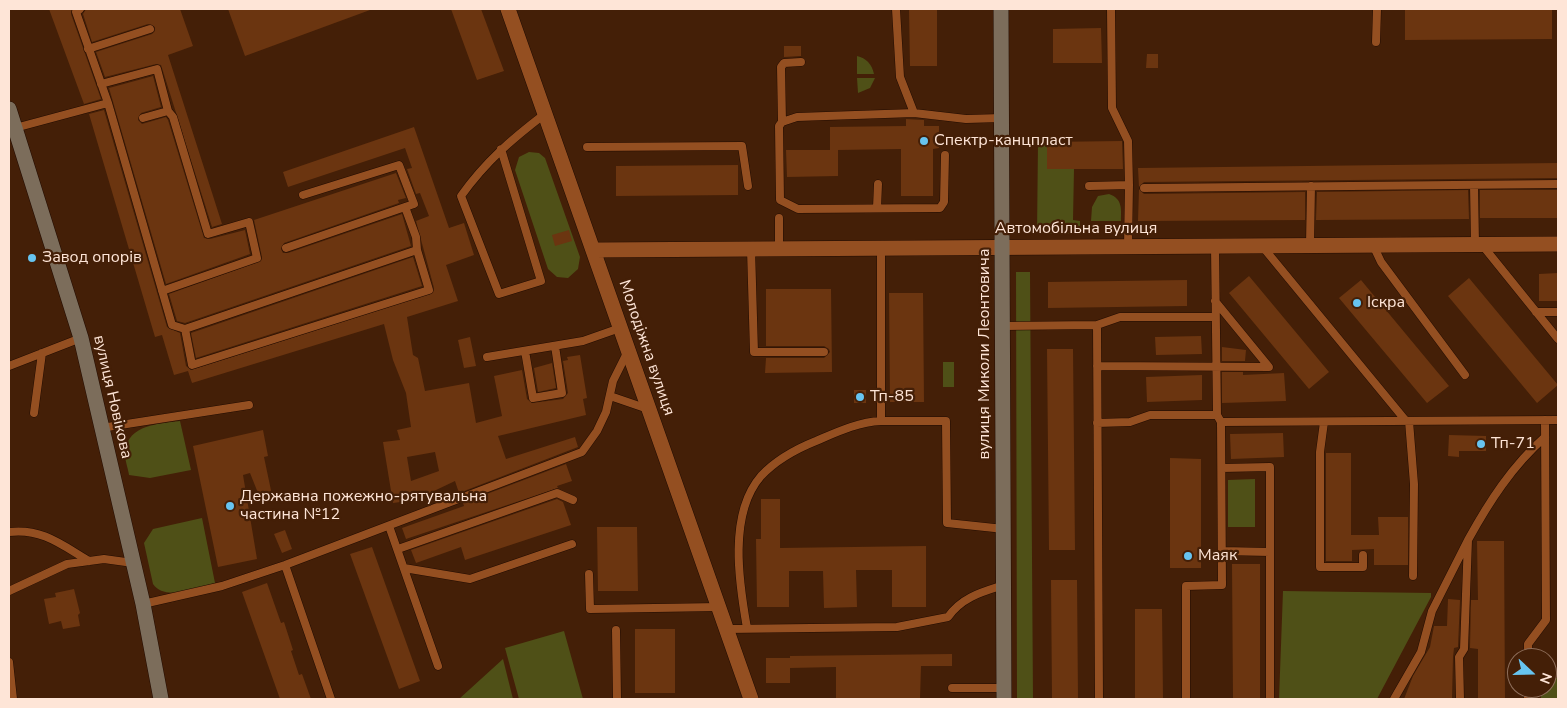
<!DOCTYPE html>
<meta charset="utf-8">
<style>
body{margin:0}
#map{position:relative;width:1567px;height:708px;overflow:hidden;background:#441f07;font-family:"Nunito Sans",sans-serif}
canvas{display:block}
.frame{position:absolute;inset:0;border:10px solid #fee5d7;pointer-events:none}
.north{position:absolute;left:1507px;top:648px;width:50px;height:50px;box-sizing:border-box;background:#441f07;border:1px solid #8e6e5a;border-radius:50%;rotate:111deg;font-size:14px;font-weight:700;line-height:20px;text-align:center;color:#fee5d7}
.north::after{content:'';display:block;margin:auto;width:18px;height:22px;background:#67c4f0;clip-path:polygon(50% 0,100% 100%,50% 72%,0 100%)}
</style>
<div id="map">
<canvas width="1567" height="708"></canvas>
<div class="frame"></div>
<div class="north">N</div>
</div>
<script>
const g = document.querySelector('canvas').getContext('2d');
g.lineJoin = 'round';
function fillPath(path, color) {
  g.fillStyle = color;
  g.fill(path, 'evenodd');
}
function stroke(path, color, width, dash) {
  g.strokeStyle = color;
  g.lineWidth = width;
  g.lineCap = dash ? 'butt' : 'round';
  g.setLineDash(dash || []);
  g.stroke(path);
}
function write(font, color, halo, rows, align = 'center') {
  g.font = font + ' "Nunito Sans",sans-serif';
  g.lineWidth = 4.5;
  g.setLineDash([]);
  g.textBaseline = 'middle';
  g.strokeStyle = halo;
  g.fillStyle = color;
  for (const [text, x, y, turn = 0] of rows) {
    g.save();
    g.translate(x, y);
    g.rotate((+turn || 0) * Math.PI / 180);
    g.textAlign = isNaN(turn) ? turn : align;
    if (halo) g.strokeText(text, 0, 0);
    g.fillText(text, 0, 0);
    g.restore();
  }
}
fillPath(new Path2D(`
 M857,56c9,2 15,8 17,18h-17z
 M857,78h18l-5,10 -12,5z
 M1038,142h9l1,27h26l-1,51 7,1v13h-43z
 M529,152l10,1 6,5 35,99 -2,12 -10,9 -11,-1 -9,-8 -33,-99 4,-13z
 M1109,194c14,5 12,15 12,27h-30l1,-14 6,-11z
 M1016,272h14l3,427h-16z
 M943,362h11v25h-11z
 M180,421l11,49 -41,8 -21,-3c-1,-7 -5,-17 -4,-24 4,-27 34,-27 55,-30z
 M1255,479v48h-27v-47z
 M202,518l13,65c-17,4 -50,19 -62,1l-9,-41 9,-14z
 M1283,591l148,2v4l-54,102h-98z
 M564,631l19,68h-64l-14,-51z
 M503,659l10,40h-54z
 M1547,678h11v21h-17v-11h6z`), '#4f5017');
fillPath(new Path2D(`
 M49,9h23l-1,5 30,85 -17,5z
 M86,9h94l13,37 -25,9 54,169 -10,3 -51,-162 -5,-1 -51,13 -9,-25 56,-18 3,-3v-4l-7,-3 -56,18 -9,-28z
 M228,9h141l1,1 -125,46z
 M451,9h30l23,62 -27,9z
 M909,9h28v57h-27z
 M1405,9h147v30l-147,1z
 M1101,28l1,35h-49v-34z
 M784,46h17v10l-17,1z
 M1147,54h11v14h-12z
 M153,76l8,31 -20,6 -3,7 4,4 24,-7 2,3 36,118 6,1 35,-9 5,24 -84,30 -57,-196z
 M104,110l63,217 13,6 6,33 5,4 242,-77 1,-5 -18,-67 13,-5 -9,-23 -4,1 -9,-25 5,-1 -7,-20 -117,39 -5,-15 131,-45 35,101 15,-5 10,32 -28,10 12,36 -51,16 6,38 5,3 7,33 44,-8 7,40 26,-7 -8,-40 28,-6 5,29 5,4 31,-4 5,-6 -5,-32 5,-1 -1,-3 13,-2 7,43 -4,1 3,16 -88,21 8,23 69,-22 3,10 -119,46 -4,-12 -40,19 -22,3 -10,-61 17,-2 -3,-10 14,-3 -5,-34 -13,-33 -9,-36 -192,59 -4,-12 -14,4 -12,-40 -7,2 -66,-223zM435,452l4,19 -28,10 -4,-24z
 M906,119l18,1v6h15v22l-6,1v47h-32v-47l-63,1v26l-51,1 -1,-27h44v-23l76,-1z
 M1122,141l1,28h-76v-27z
 M1558,163v15l-414,4 -5,5 -1,-19z
 M738,165v30l-122,1v-30z
 M396,173l10,25 -8,2 1,3 -115,40 -3,6 2,4h5l114,-39 9,32 -226,77 -8,-2 -8,-27 92,-33 1,-4 -8,-37z
 M1139,189l5,5 161,-2v28l-167,1z
 M1468,190l1,29 -153,1 1,-28z
 M1480,190h78v28h-78z
 M569,230l3,11 -17,5 -3,-11z
 M413,257l9,29 -226,72 -5,-25z
 M1558,273v28h-19v-27z
 M1249,276l80,96 -20,17 -80,-96z
 M1469,278l89,107 -21,18 -89,-107z
 M1187,280v26l-139,2v-26z
 M1361,280l88,106 -22,17 -88,-105z
 M766,289h65l1,83 -67,1 1,-15h58l6,-6 -1,-3 -5,-3h-58z
 M889,293h34l1,109h-34z
 M1201,336l1,18 -46,1 -1,-18z
 M470,337l6,29 -12,2 -6,-28z
 M1222,347l24,3 -1,11h-23z
 M1047,349h26l2,201h-26z
 M552,363l4,25 -18,4 -4,-24z
 M1222,372h21v3l41,-2 2,28 -64,2z
 M1202,375v25l-55,2 -1,-25z
 M854,390h12v13h-12z
 M263,430l5,26 -4,1 9,43 -11,3 -12,-30 -7,2 14,84 -39,8 -25,-121z
 M1283,433l1,24 -53,2 -1,-25z
 M1449,435l37,1v15h-27v6l-11,-1z
 M1326,453h25v82h28l-1,-18h30v48h-34v-16l-22,1v11h-26z
 M1170,458l31,1v109h-31z
 M566,464l6,17 -15,5 1,2 -152,51 -4,-11 62,-22 -1,-3z
 M557,499l6,3 8,23 -106,35 -4,-13 -45,16 -5,-13z
 M761,499h19v49l146,-2v61h-34v-37h-36l1,37 -33,1 -1,-37h-34v36h-32l-1,-68h5z
 M597,527h40l1,64h-40z
 M285,530l7,19 -10,4 -8,-19z
 M1477,541h27l1,158h-27v-50l-8,-1 1,-48h7z
 M372,547l48,134 -21,8 -49,-135z
 M1232,564h28v135h-27z
 M1051,580h26l1,119h-26z
 M267,583l14,40 3,-1 9,28 -2,1 8,24 3,-1 9,25h-31l-38,-107z
 M74,589l6,24 -2,2 2,11 -17,3 -2,-8 -12,3 -5,-25 12,-2 -1,-4z
 M1448,599l12,1 -2,47 -4,1 -1,9 -1,42h-48l9,-23 17,-29 4,-21h13z
 M1135,609h27l1,90h-28z
 M635,629h40v64h-40z
 M952,654v12h-31l-1,33h-84v-32l-46,1v15h-24v-25h24v-2z`), '#6b3510');
const lane = new Path2D(`
 M80,9l-4,3 32,91
 M896,9l4,68 14,36 52,6 36,-1
 M1111,9l1,99 16,33 1,44
 M1376,42l1,-33
 M88,49l62,-20
 M101,84l56,-15 11,42 -25,7
 M914,113l-117,4 -15,5 -3,4 1,74 18,9 142,-1 4,-6 1,-47
 M782,122l-1,-55 3,-4 17,-1
 M15,128l93,-25 64,222 13,4 232,-79 12,40 -237,75 -7,-36
 M587,147l155,-1 6,40
 M501,149l40,132 -42,13 -38,-98c25,-35 51,-57 85,-83
 M1474,185l1,59
 M1089,186l40,-1 -1,62
 M1144,188l414,-4
 M303,195l96,-30 15,39 -9,3
 M877,208l1,-24
 M1310,245l1,-59
 M1373,245l8,17 84,113
 M1262,246l144,175
 M1483,246l75,93
 M286,248l119,-41 11,30 1,13
 M881,248v173h65l1,102 57,6
 M751,249l3,103h70
 M779,249v-31
 M162,291l95,-33 -8,-36 -41,12 -35,-117 -5,-6
 M1536,312h22
 M1097,325l2,374
 M1003,326l94,-1 23,-8h95
 M525,351l8,47 29,-5 -7,-47
 M487,357l96,-16 37,-13
 M9,366l72,-28
 M1097,366l172,1 -54,-66
 M610,396l38,13
 M34,413l8,-60
 M1409,421l5,63 -1,92
 M1221,422l337,-2
 M1324,422l-4,30v115h43v-12
 M1097,423l33,-1 20,-7h67
 M101,428l148,-23
 M1222,468l48,-1v85
 M389,526l49,140
 M9,532c33,-4 53,13 80,29
 M1468,540c21,-38 44,-74 77,-103
 M398,549l159,-56 16,7
 M1222,551l48,1v147
 M285,565l46,134
 M404,568l66,11 102,-35
 M589,574l1,35 129,-2
 M9,591l58,-27 37,-5 29,4
 M143,604l79,-18 63,-21 297,-113 15,-21 9,-19 7,-31 14,-28
 M747,628c-8,-45 -19,-114 14,-152 15,-16 35,-27 55,-35 21,-9 42,-19 65,-20
 M726,629l171,-2 51,-10c14,-20 34,-25 56,-32
 M616,630l1,69
 M1528,658v-14l18,-24 -1,-200
 M9,662l4,37
 M952,688h52
 M1528,688v11
 M1186,699v-113l36,-1 -1,-163 -4,-7 -2,-169
 M1394,699l27,-47 11,-41 36,-71 -4,109 -5,8 1,42`);
const street = new Path2D(`
 M508,9l243,690
 M593,250l965,-6`);
const secondary = new Path2D(`
 M1001,9l3,690
 M9,109l72,229 62,266 18,95`);
stroke(lane, '#220c02', 9);
stroke(street, '#220c02', 16);
stroke(secondary, '#220c02', 16);
stroke(lane, '#944f21', 8);
stroke(street, '#944f21', 15);
stroke(secondary, '#7c6d5b', 15);
for (const [x, y, r, color] of [
 [924,141,5,"#67c4f0"],
 [32,258,5,"#67c4f0"],
 [1357,303,5,"#67c4f0"],
 [860,397,5,"#67c4f0"],
 [1481,444,5,"#67c4f0"],
 [230,506,5,"#67c4f0"],
 [1188,556,5,"#67c4f0"]
]) {
  const dot = new Path2D();
  dot.arc(x, y, r, 0, 2 * Math.PI);
  g.fillStyle = color;
  g.fill(dot);
  stroke(dot, '#441f07', 2);
}
write('16px', '#fee5d7', '#441f07', [
 ["Спектр-канцпласт",934,141],
 ["Завод опорів",42,258],
 ["Іскра",1367,303],
 ["Тп-85",870,397],
 ["Тп-71",1491,444],
 ["Державна пожежно-рятувальна",240,497],
 ["частина №12",240,515],
 ["Маяк",1198,556]
], 'left');
write('16px', '#fee5d7', '#441f07', [
 ["Автомобільна вулиця",1076,229],
 ["Молодіжна вулиця",646,348,71],
 ["вулиця Миколи Леонтовича",985,354,-90],
 ["вулиця Новікова",112,397,77]
]);
</script>
